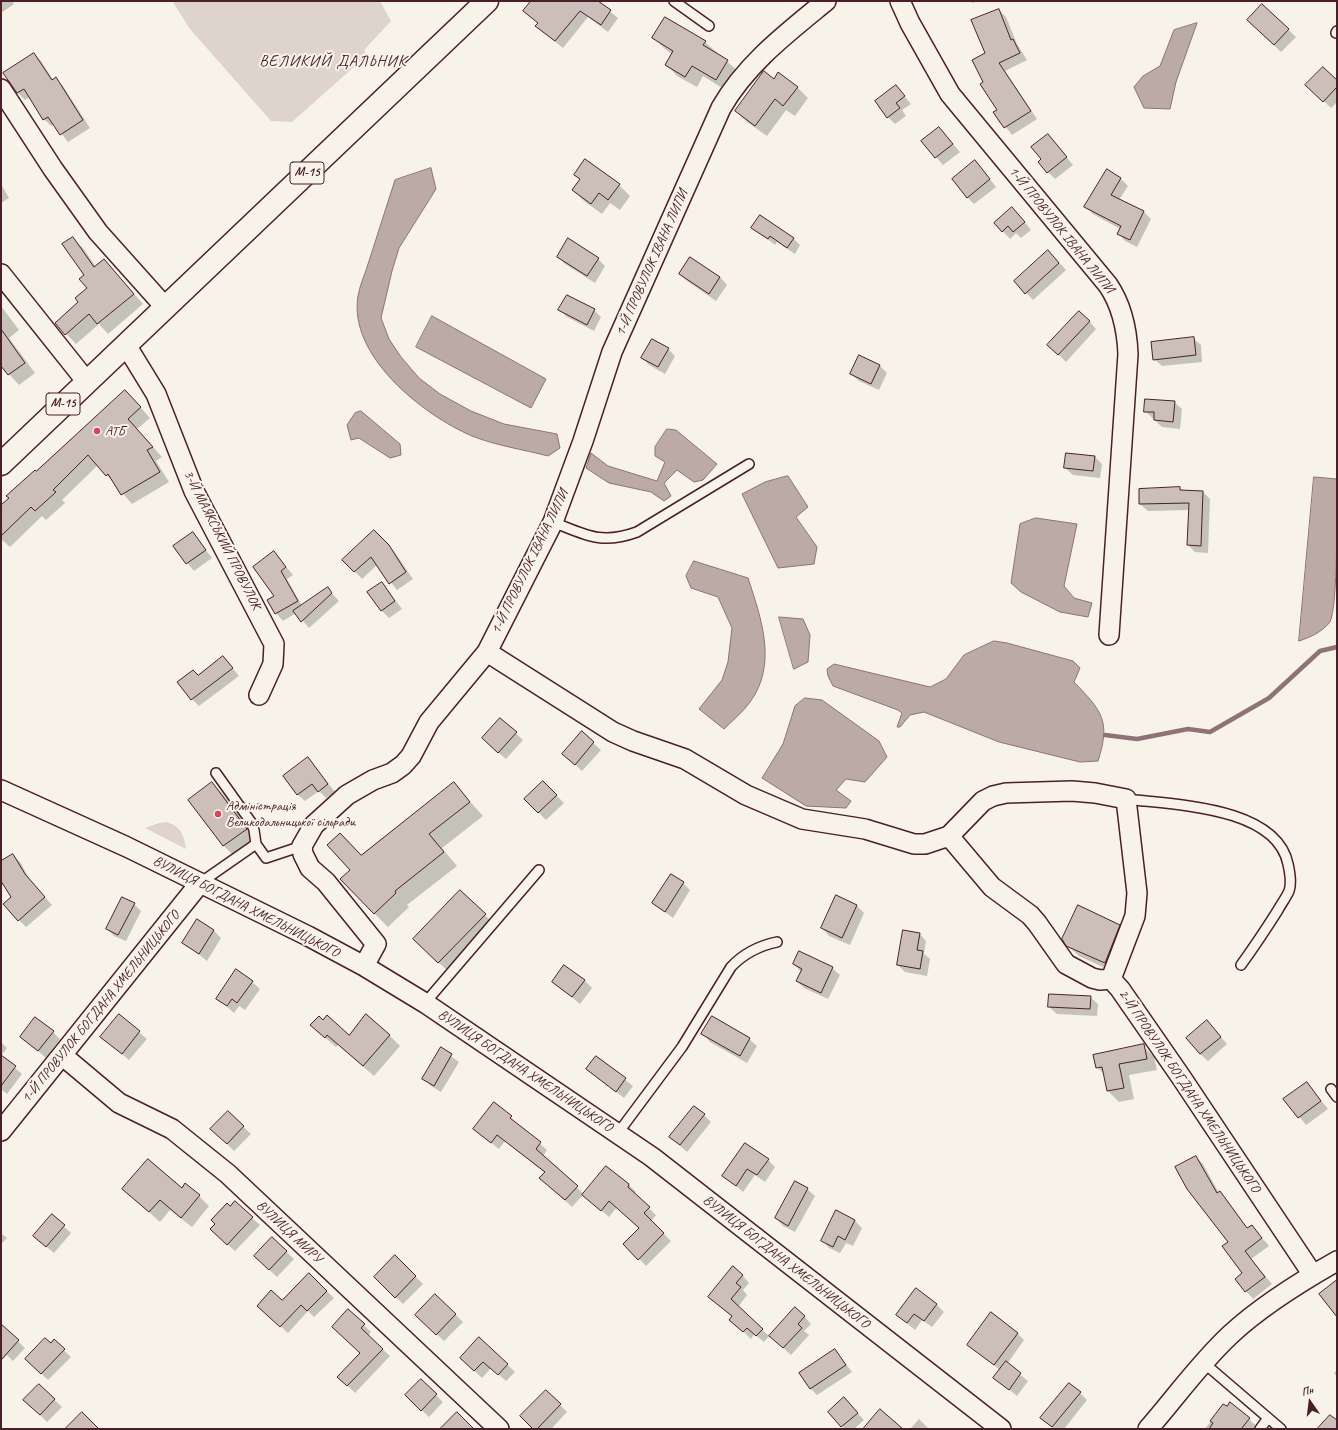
<!DOCTYPE html>
<meta charset="utf-8">
<style>
body{margin:0}
#map{position:relative;width:1338px;height:1430px;overflow:hidden;background:#f7f3e8;font-family:Caveat,sans-serif}
canvas{display:block}
.frame{position:absolute;inset:0;border:2px solid #4a1f2b;pointer-events:none}
.north{position:absolute;left:1290px;top:1382px;width:40px;height:40px;-webkit-text-stroke:3px #f7f3e8;paint-order:stroke;rotate:346deg;font-size:11px;font-weight:700;line-height:16px;text-align:center;color:#4a1f2b}
.north::after{content:'';display:block;margin:auto;width:14px;height:18px;background:#4a1f2b;clip-path:polygon(50% 0,100% 100%,50% 72%,0 100%)}
</style>
<div id="map">
<canvas width="1338" height="1430"></canvas>
<div class="frame"></div>
<div class="north">Пн</div>
</div>
<script>
const g = document.querySelector('canvas').getContext('2d');
g.lineJoin = 'round';
function fillPath(path, color) {
  g.fillStyle = color;
  g.fill(path, 'evenodd');
}
function stroke(path, color, width, dash) {
  g.strokeStyle = color;
  g.lineWidth = width;
  g.lineCap = dash ? 'butt' : 'round';
  g.setLineDash(dash || []);
  g.stroke(path);
}
function write(font, color, halo, rows, align = 'center') {
  g.font = font + ' Caveat,sans-serif';
  g.lineWidth = 4;
  g.setLineDash([]);
  g.textBaseline = 'middle';
  g.strokeStyle = halo;
  g.fillStyle = color;
  for (const [text, x, y, turn = 0] of rows) {
    g.save();
    g.translate(x, y);
    g.rotate((+turn || 0) * Math.PI / 180);
    g.textAlign = isNaN(turn) ? turn : align;
    if (halo) g.strokeText(text, 0, 0);
    g.fillText(text, 0, 0);
    g.restore();
  }
}
fillPath(new Path2D(`
 M172,1h208l11,20 -26,28 -1,9 -72,64 -21,-1 -81,-92z
 M166,822c15,4 18,13 20,27l-41,-21 14,-5z`), '#ded4cc');
const water = new Path2D(`
 M1197,23l-21,59 -6,27 -26,-1 -10,-21 9,-11 17,-10 14,-36z
 M431,168l5,21 -37,59 -7,23 -11,47 8,21 12,18 18,21 21,16 31,17 33,13 53,10 3,14 -12,8c-23,-6 -54,-11 -76,-20 -49,-21 -124,-80 -114,-140 2,-12 8,-24 11,-35 9,-27 17,-54 26,-81z
 M432,316l114,63 -15,29 -115,-61z
 M361,411l39,33 1,11 -11,3 -31,-20 -8,2 -4,-15 8,-12z
 M667,429l9,1 41,34 -14,16 -9,2 -17,-12 -13,13 7,13 -7,5 -13,-9 -42,-9 -23,-15 5,-15 17,13 49,15 8,-19 -10,-6v-9z
 M788,476l20,31 -12,10 21,30 -3,17 -36,4 -36,-74 23,-12z
 M1314,477l23,2c0,26 1,127 -7,143 -8,10 -19,15 -31,19z
 M1036,518l41,6 -13,62 10,12 18,5 -4,14 -28,-5 -39,-20 -10,-9 9,-59z
 M694,561l54,17c13,40 30,86 2,124 -7,10 -17,18 -26,27l-25,-20 23,-29 6,-18 4,-34 -14,-31 -27,-9 -5,-12z
 M779,617l24,2 7,16 -2,27 -14,7z
 M994,641l13,2 66,18 7,7 -6,14c28,29 37,39 24,79l-18,1 -81,-20 -75,-30 -14,3 -10,12h-3l5,-14 -4,-3 -65,-24 -5,-10 -1,-7 7,-5 96,23 16,-8 18,-24z
 M805,698l17,2 57,41 8,16 -22,25 -19,-3 -10,11 15,11 -5,7 -40,-2 -44,-28 21,-34 12,-38z`);
fillPath(water, '#bcaaa7');
stroke(water, '#8e7275', 1);
fillPath(new Path2D(`
 M1,1h11l2,3 -13,9z
 M532,1h65l21,17 -10,14 -20,-15 -25,31 -19,-15 -7,-8 1,-2 -14,-12z
 M970,1h9l-7,2z
 M1262,5l34,32 -15,15 -26,-25z
 M999,10l7,7 11,27 10,16 -22,11 32,48 -25,16 -18,-23 4,-2 -14,-27 2,-29z
 M654,38l51,4 34,30 -12,19 -24,-15 -6,11 -20,-11 -11,-12 6,-10 -7,-5z
 M34,54l7,7 12,19 3,-1 7,7 27,42 -22,14 -14,-18 -3,2 -7,-7 -14,-22 -5,3 -7,-7 -14,-20z
 M774,80l23,7 11,11 -13,18 -9,-6 -19,26 -20,-14 -11,-11z
 M1337,82v20l-6,6 -24,-23z
 M896,86l15,18 -9,6 4,6 -11,8 -7,-7z
 M939,128l21,24 -17,13 -21,-24z
 M1048,135l25,30 -18,14 -7,-7 -5,-13z
 M982,169l14,18 -22,17 -7,-7z
 M575,175l44,10 11,11 -10,14 -10,-7 -8,11 -18,-13 -11,-11 7,-10z
 M1120,178l8,8 -9,14 25,12 7,7 -14,28 -12,-6 -7,-8 2,-4 -27,-15 -7,-7z
 M1,184l8,14 -8,5z
 M1020,216l11,14 -10,8 -5,-5 -6,6 -15,-16z
 M753,228l40,10 7,7 -5,9 -18,-12 -2,3z
 M73,238l10,10 13,19 8,-7 39,44 -35,30 -9,-10 -23,20 -20,-21 24,-21 8,-14z
 M558,257l40,2 7,7 -10,17 -30,-19z
 M690,258l30,19 7,8 -11,16 -29,-20 -7,-7z
 M1055,258l11,12 -33,30 -18,-19z
 M1,306l18,24 -10,8 26,35 -16,12 -18,-20z
 M560,310h34l7,7 -7,14 -27,-14z
 M1089,321l7,8 -30,33 -10,-10z
 M1193,338l8,7 1,17 -40,4 -8,-7z
 M668,349l7,7 -10,18 -16,-9 -7,-7z
 M880,366l7,7 -8,17 -20,-9 -8,-7z
 M135,401l15,17 -13,11 25,28 -6,4 13,21 -37,22 -34,-39 -36,35 3,3 -19,17 -4,-4 -32,31 -9,-8v-32l35,-35z
 M1174,402l8,7 -2,20 -18,-2 -17,-16z
 M1095,457l7,7 -2,14 -27,-3 -8,-7z
 M1180,488l2,3 21,1 7,7 -2,54 -13,-1 -7,-7 2,-35 -42,1 -8,-7v-14z
 M374,531l22,23 17,25 -16,11 -20,-25 -15,14 -18,-19z
 M192,533l20,25 -18,13 -20,-24z
 M274,552l19,23 -6,4 15,27 26,-17 11,12 -30,27 -13,-15 -13,8 -7,-8z
 M382,583l20,26 -13,9 -8,-8z
 M223,657l16,19 -40,30 -7,-7 6,-23z
 M500,719l23,21 -17,19 -16,-13z
 M582,733l19,17 -19,21 -18,-17z
 M308,758l27,34 -9,6 -7,-7 -14,10 -8,-7z
 M543,782l21,21 -18,17 -21,-21z
 M212,783l11,11 34,46 -22,17 -11,-11 -34,-46z
 M454,784l29,32 -41,32 15,18 -50,39 2,2 -21,20 -14,-14 -22,-43 9,-14z
 M13,855l7,7 12,21 20,22 -26,22 -7,-7 -7,-22 -11,-19v-17z
 M683,883l7,7 -17,28 -20,-15z
 M836,897l21,9 7,7 -14,32 -21,-9 -7,-8z
 M134,904l7,7 -15,30 -12,-5 -7,-8z
 M485,915l11,11 -46,47 -25,-23z
 M197,921l17,10 7,7 -14,23 -24,-19z
 M1119,925l11,12 -14,36 -37,-17 -12,-11z
 M919,933l7,8 -2,13 6,5 -3,17 -22,-4 -7,-7z
 M794,964l38,4 8,7 -12,24 -24,-11 -7,-7 4,-9z
 M584,980l8,8 -12,16 -27,-22z
 M252,982l8,7 -15,21 -6,-4 -5,7 -17,-15z
 M1090,997l8,7 -1,12 -40,-2 -8,-7z
 M119,1015l28,24 -18,21 -28,-24z
 M323,1021l26,15 40,-1 11,11 -26,30 -36,-31 -2,2 -14,-12z
 M1207,1021l20,23 -19,17 -8,-7z
 M53,1032l7,7 -14,19 -24,-21z
 M703,1034l46,5 8,7 -10,17 -37,-21z
 M1,1042l6,6 -6,8 21,18 -15,20 -6,-5z
 M1143,1046l11,11 3,13 -28,5 5,24 -15,3 -11,-11 -3,-16 -8,-8z
 M441,1049l18,13 -18,30 -10,-6 -7,-7z
 M596,1057l37,29 -9,12 -37,-29z
 M1307,1083l21,26 -22,16 -21,-26z
 M494,1103l53,47 -5,7 42,37 22,-27 23,18 7,7 -2,2 22,21 -5,6 20,20 -25,25 -21,-22 16,-15 -24,-22 -8,10 -26,-22 -11,12 -32,-29 5,-5 -40,-32 -6,8 -25,-20z
 M228,1112l23,22 -17,17 -15,-15z
 M704,1115l7,7 -24,30 -17,-15z
 M1196,1157l7,7 16,29 8,7 21,29 4,-3 17,20 -18,13 21,25 -19,15 -17,-20 8,-6 -15,-30z
 M768,1160l7,7 -10,15 -10,-7 -12,17 -19,-16z
 M123,1189h59l17,7 10,10 -17,21 -22,-17 -10,12z
 M807,1189l8,7 -20,36 -12,-6 -7,-8z
 M231,1208l21,10 8,7 -25,26 -17,-15 -2,-12z
 M52,1216l19,17 -17,20 -12,-10z
 M854,1220l8,8 -9,18 -7,-3 -6,10 -11,-5 -7,-8z
 M1,1233l6,5 -6,6z
 M272,1238l22,21 -17,18 -14,-13z
 M395,1257l28,27 -20,20 -28,-27z
 M309,1274l25,24 -20,19 -6,-6 -20,22 -22,-20 16,-12z
 M742,1275l7,8 -6,7 4,5 -9,12 31,29 -5,6 -10,-8 -3,5 -20,-19 2,-3 -16,-13z
 M435,1295l28,27 -19,19 -20,-19z
 M936,1304l8,8 -12,15 -10,-7 -7,10 -18,-15z
 M348,1310l23,22 -3,4 22,20 -35,37 -16,-16 22,-24z
 M804,1316l7,8 -7,7 5,4 -18,20 -13,-12z
 M1,1325l24,23 -12,13 -6,-6 -6,6z
 M1017,1333l7,7 -17,24 21,17 -11,15 -23,-18 6,-8 -32,-25z
 M479,1338l36,34 -9,9 -15,-13 -9,10 -14,-13z
 M54,1341l17,16 -23,23 -22,-21z
 M835,1350l17,22 -35,23 -7,-7z
 M1337,1370v7l-3,-4z
 M421,1380l22,22 -14,15 -23,-22z
 M39,1385l23,22 -15,15 -22,-22z
 M546,1391l21,21 -16,17h-17z
 M1080,1393l7,7 -23,29h-10l-13,-11z
 M1223,1405l26,14 10,10h-54z
 M851,1406l13,14 -10,9h-9l-16,-17z
 M919,1419l10,10h-19z`), '#0003');
stroke(new Path2D(`
 M1105,735l32,4 51,-10 22,3 59,-34 51,-47 17,-4`), '#8e7275', 4.5);
const building = new Path2D(`
 M531,1h67l13,9 -10,15 -21,-14 -25,30 -20,-15 3,-3 -15,-12z
 M1262,4l27,25 -15,16 -27,-25z
 M999,9l12,31 2,-1 7,14 -21,10 32,48 -27,17 -11,-16 4,-2 -17,-26 3,-2 -11,-22 13,-7 -14,-33z
 M665,17l41,24 -3,4 25,15 -12,20 -24,-14 -7,11 -20,-12 8,-14 -21,-13z
 M34,53l18,27 4,-3 27,43 -23,15 -12,-18 -5,3 -19,-31 -7,4 -14,-20z
 M1323,67l14,13v7l-14,15 -18,-17z
 M764,71l10,8 4,-7 20,15 -15,19 -8,-7 -20,27 -20,-15z
 M896,85l9,11 -9,7 4,5 -13,10 -12,-17z
 M939,127l14,17 -18,14 -14,-17z
 M1048,134l19,23 -20,16 -9,-11 3,-3 -10,-12z
 M585,159l35,25 -12,16 -9,-7 -8,11 -19,-14 8,-11 -6,-4z
 M975,160l15,19 -23,19 -15,-19z
 M1107,169l14,9 -10,17 33,16 -14,29 -13,-6 4,-8 -37,-19z
 M1012,207l13,15 -12,10 -5,-6 -6,6 -8,-9z
 M760,215l34,23 -7,10 -17,-12 -2,3 -17,-11z
 M73,237l21,30 10,-8 30,35 -37,30 -8,-10 -24,21 -10,-12 23,-21 -3,-4 12,-10 -8,-9 5,-4 -22,-31z
 M568,238l31,20 -12,18 -30,-19z
 M1048,250l11,13 -34,31 -11,-13z
 M690,257l30,20 -11,17 -30,-20z
 M567,295l28,14 -8,16 -29,-15z
 M1079,311l11,10 -32,34 -11,-10z
 M1,329l24,34 -17,12 -7,-9z
 M1194,337l2,18 -43,5 -2,-18z
 M652,339l17,9 -11,19 -17,-9z
 M859,355l21,10 -9,19 -21,-10z
 M125,390l16,17 -13,12 25,28 -6,3 13,22 -39,23 -13,-21 -2,2 -18,-21 -35,35 3,2 -21,19 -4,-4 -30,29v-31l8,-7 -3,-2 29,-26 1,1z
 M1145,399l30,2 -2,21 -19,-2v-8h-10z
 M1066,453l29,3 -2,15 -29,-3z
 M1180,487v3l23,1 -2,55 -14,-1 2,-42 -50,1v-15z
 M374,530l15,15 17,27 -17,12 -18,-27 -17,15 -12,-12z
 M193,532l13,18 -20,14 -13,-18z
 M274,551l12,16 -5,4 17,30 -23,13 -8,-14 7,-4 -21,-29z
 M382,582l13,19 -14,10 -14,-19z
 M328,587l4,6 -31,29 -8,-11z
 M223,656l10,12 -42,32 -14,-18 16,-12 5,5z
 M500,718l17,14 -19,21 -16,-15z
 M582,731l12,11 -19,23 -13,-11z
 M308,757l20,27 -10,8 -6,-8 -15,11 -14,-19z
 M543,781l14,14 -19,18 -14,-14z
 M212,782l35,47 -24,17 -35,-46z
 M454,782l16,20 -41,32 15,18 -49,39 1,2 -22,21 -34,-35 10,-9 -23,-25 13,-12 21,22z
 M13,854l12,20 20,23 -27,24 -15,-17 8,-7 -10,-16v-20z
 M671,874l13,8 -19,30 -13,-9z
 M460,890l26,24 -48,49 -25,-24z
 M836,895l21,10 -15,33 -21,-10z
 M122,897l13,6 -17,32 -12,-6z
 M1078,905l42,20 -15,38 -39,-17 -4,-7z
 M197,919l17,11 -15,24 -17,-11z
 M903,930l17,3 -3,17 6,1 -3,18 -23,-4z
 M799,951l34,16 -12,26 -25,-12 6,-12 -9,-5z
 M564,965l21,15 -13,17 -20,-15z
 M236,969l17,12 -16,22 -5,-4 -5,7 -11,-7z
 M1049,994l42,2 -1,13 -42,-2z
 M119,1014l21,17 -18,23 -22,-17z
 M366,1014l24,21 -27,31 -36,-31 -2,3 -15,-13 9,-9 4,4 4,-5 22,20z
 M712,1016l38,22 -10,18 -39,-22z
 M35,1017l19,14 -16,20 -18,-14z
 M1207,1020l14,17 -21,17 -14,-16z
 M1144,1044l3,15 -28,5 5,24 -17,3 -5,-24 -6,1 -3,-13z
 M441,1047l11,7 -18,32 -12,-7z
 M1,1055l15,11 -15,20z
 M596,1056l30,22 -10,14 -30,-23z
 M1307,1082l14,19 -23,17 -15,-19z
 M494,1102l18,14 -2,2 31,24 -5,7 42,37 -13,14 -26,-22 6,-6 -48,-37 -6,8 -18,-14z
 M694,1106l11,8 -25,31 -11,-8z
 M228,1111l16,15 -17,18 -17,-15z
 M745,1143l24,16 -12,16 -10,-6 -11,17 -14,-10z
 M1196,1156l21,37 3,-2 27,37 5,-3 10,13 -17,13 20,26 -20,15 -10,-13 7,-6 -20,-27 6,-4 -41,-53 -12,-22z
 M148,1159l34,29 3,-5 15,12 -19,23 -21,-18 -11,12 -27,-23z
 M606,1166l23,18 -1,3 22,20 -6,6 20,20 -26,27 -15,-16 16,-16 -30,-27 -8,10 -19,-16z
 M795,1181l13,7 -20,38 -13,-8z
 M235,1201l18,16 -26,28 -17,-16 5,-5 -4,-4 16,-17 3,3z
 M836,1210l19,10 -10,20 -7,-4 -5,11 -12,-6z
 M52,1214l13,11 -19,22 -13,-11z
 M272,1237l15,14 -18,19 -15,-14z
 M395,1255l21,21 -21,22 -21,-21z
 M733,1266l10,9 -7,8 5,4 -10,12 32,30 -7,7 -9,-8 -4,4 -14,-12 3,-4 -24,-19z
 M309,1273l18,18 -20,20 -6,-6 -21,22 -23,-21 14,-16 11,10z
 M1337,1280v37l-18,-23z
 M916,1288l21,16 -13,17 -10,-7 -7,9 -11,-8z
 M435,1294l21,20 -20,21 -21,-20z
 M795,1307l10,9 -7,8 4,4 -19,20 -14,-12z
 M348,1309l17,15 -4,4 22,21 -36,37 -10,-9 23,-24 -28,-26z
 M991,1312l27,21 -24,32 -27,-20z
 M1,1324l18,16 -18,20z
 M479,1337l29,27 -10,11 -15,-13 -9,9 -14,-13z
 M45,1338l6,5 3,-4 11,10 -24,25 -16,-15z
 M835,1349l11,16 -36,24 -11,-16z
 M1006,1361l15,12 -12,17 -16,-12z
 M421,1379l16,15 -16,17 -16,-16z
 M1069,1383l12,9 -29,35 -12,-9z
 M39,1384l16,15 -15,16 -17,-15z
 M546,1390l15,14 -24,25h-4l-13,-13z
 M844,1397l14,16 -17,14 -13,-15z
 M1230,1402l20,16 -9,11h-32l4,-6 -3,-2 13,-17 4,2z
 M880,1409l23,20h-40z
 M82,1412l17,17h-34z
 M457,1412l17,17h-34z
 M1330,1415l7,5v9h-20z`);
fillPath(building, '#ccbfb9');
stroke(building, '#4a1f2b', 1);
const lane = new Path2D(`
 M674,1l35,25
 M1336,33l1,-2
 M553,522c33,13 48,23 84,10l112,-68
 M216,773l35,49 3,8 2,14
 M1126,799c47,6 150,7 162,65 2,9 4,19 1,27 -3,7 -8,13 -11,19 -12,19 -24,37 -37,55
 M200,883l56,-39 10,14 36,-12
 M425,1003l114,-133
 M1331,1089l6,8
 M618,1133l64,-86 49,-80c13,-14 27,-21 46,-25
 M1204,1363l77,66
 M1260,1429l8,-11`);
const street = new Path2D(`
 M900,1l10,22 40,71 158,191c13,19 19,45 20,69l-19,281
 M1,89l52,80 45,63 68,76
 M1,274l86,108
 M126,345l30,49 38,97 80,153 -1,20 -14,31
 M487,652l126,80 20,9 52,18 61,36 56,24 63,10 49,15h11l24,-8 43,51 38,28 7,8 29,41 26,14 8,2 11,-1 9,10 61,88 132,198
 M1,790l126,57 181,89 56,30 61,37 227,154 349,272
 M949,836l34,-35 10,-5 13,-3 66,-2 23,2 31,6 11,94 -2,23 -24,63
 M364,966l12,-22 -50,-62 -16,-14 -7,-14 -1,-8 12,-21 33,-30 26,-15 19,-7 11,-8 8,-9 18,-34 58,-70 66,-130 30,-81 29,-89 109,-244c25,-44 66,-75 105,-107
 M63,1056l56,47 53,26 56,45 271,255
 M1,1131l199,-248
 M1148,1429c27,-31 52,-66 82,-94 31,-29 70,-53 107,-74`);
const highway = new Path2D(`
 M1,464l486,-463`);
stroke(lane, '#4a1f2b', 12);
stroke(street, '#4a1f2b', 22);
stroke(highway, '#4a1f2b', 25);
stroke(lane, '#f7f3e8', 9);
stroke(street, '#f7f3e8', 19);
stroke(highway, '#f7f3e8', 22);
for (const [x, y, r, color] of [
 [97,431,4,"#d1495b"],
 [218,814,4,"#d1495b"]
]) {
  const dot = new Path2D();
  dot.arc(x, y, r, 0, 2 * Math.PI);
  g.fillStyle = color;
  g.fill(dot);
  stroke(dot, '#f7f3e8', 1.5);
}
for (const [x, y, w] of [
 [307,173,34],
 [63,404,34]
]) {
  const box = new Path2D();
  box.roundRect(x - w / 2, y - 11, w, 22, 3);
  g.fillStyle = '#f7f3e8';
  g.fill(box);
  stroke(box, '#4a1f2b', 1);
}
write('bold 13px', '#4a1f2b', null, [
 ["М-15",307,173],
 ["М-15",63,404]
]);
write('14px', '#4a1f2b', '#f7f3e8', [
 ["1-Й ПРОВУЛОК ІВАНА ЛИПИ",1061,230,51],
 ["1-Й ПРОВУЛОК ІВАНА ЛИПИ",652,263,-66],
 ["3-Й МАЯКСЬКИЙ ПРОВУЛОК",222,540,63],
 ["1-Й ПРОВУЛОК ІВАНА ЛИПИ",530,562,-64],
 ["ВУЛИЦЯ БОГДАНА ХМЕЛЬНИЦЬКОГО",246,907,27],
 ["1-Й ПРОВУЛОК БОГДАНА ХМЕЛЬНИЦЬКОГО",101,1007,-51],
 ["ВУЛИЦЯ БОГДАНА ХМЕЛЬНИЦЬКОГО",525,1071,34],
 ["2-Й ПРОВУЛОК БОГДАНА ХМЕЛЬНИЦЬКОГО",1189,1091,56],
 ["ВУЛИЦЯ МИРУ",289,1232,43],
 ["ВУЛИЦЯ БОГДАНА ХМЕЛЬНИЦЬКОГО",786,1262,38]
]);
write('14px', '#4a1f2b', '#f7f3e8', [
 ["АТБ",105,431],
 ["Адміністрація",226,806],
 ["Великодальницької сільради",226,822]
], 'left');
g.letterSpacing = '1px';
write('16px', '#4a1f2b', '#f7f3e8', [
 ["ВЕЛИКИЙ ДАЛЬНИК",333,62]
]);
g.letterSpacing = '0px';
</script>
